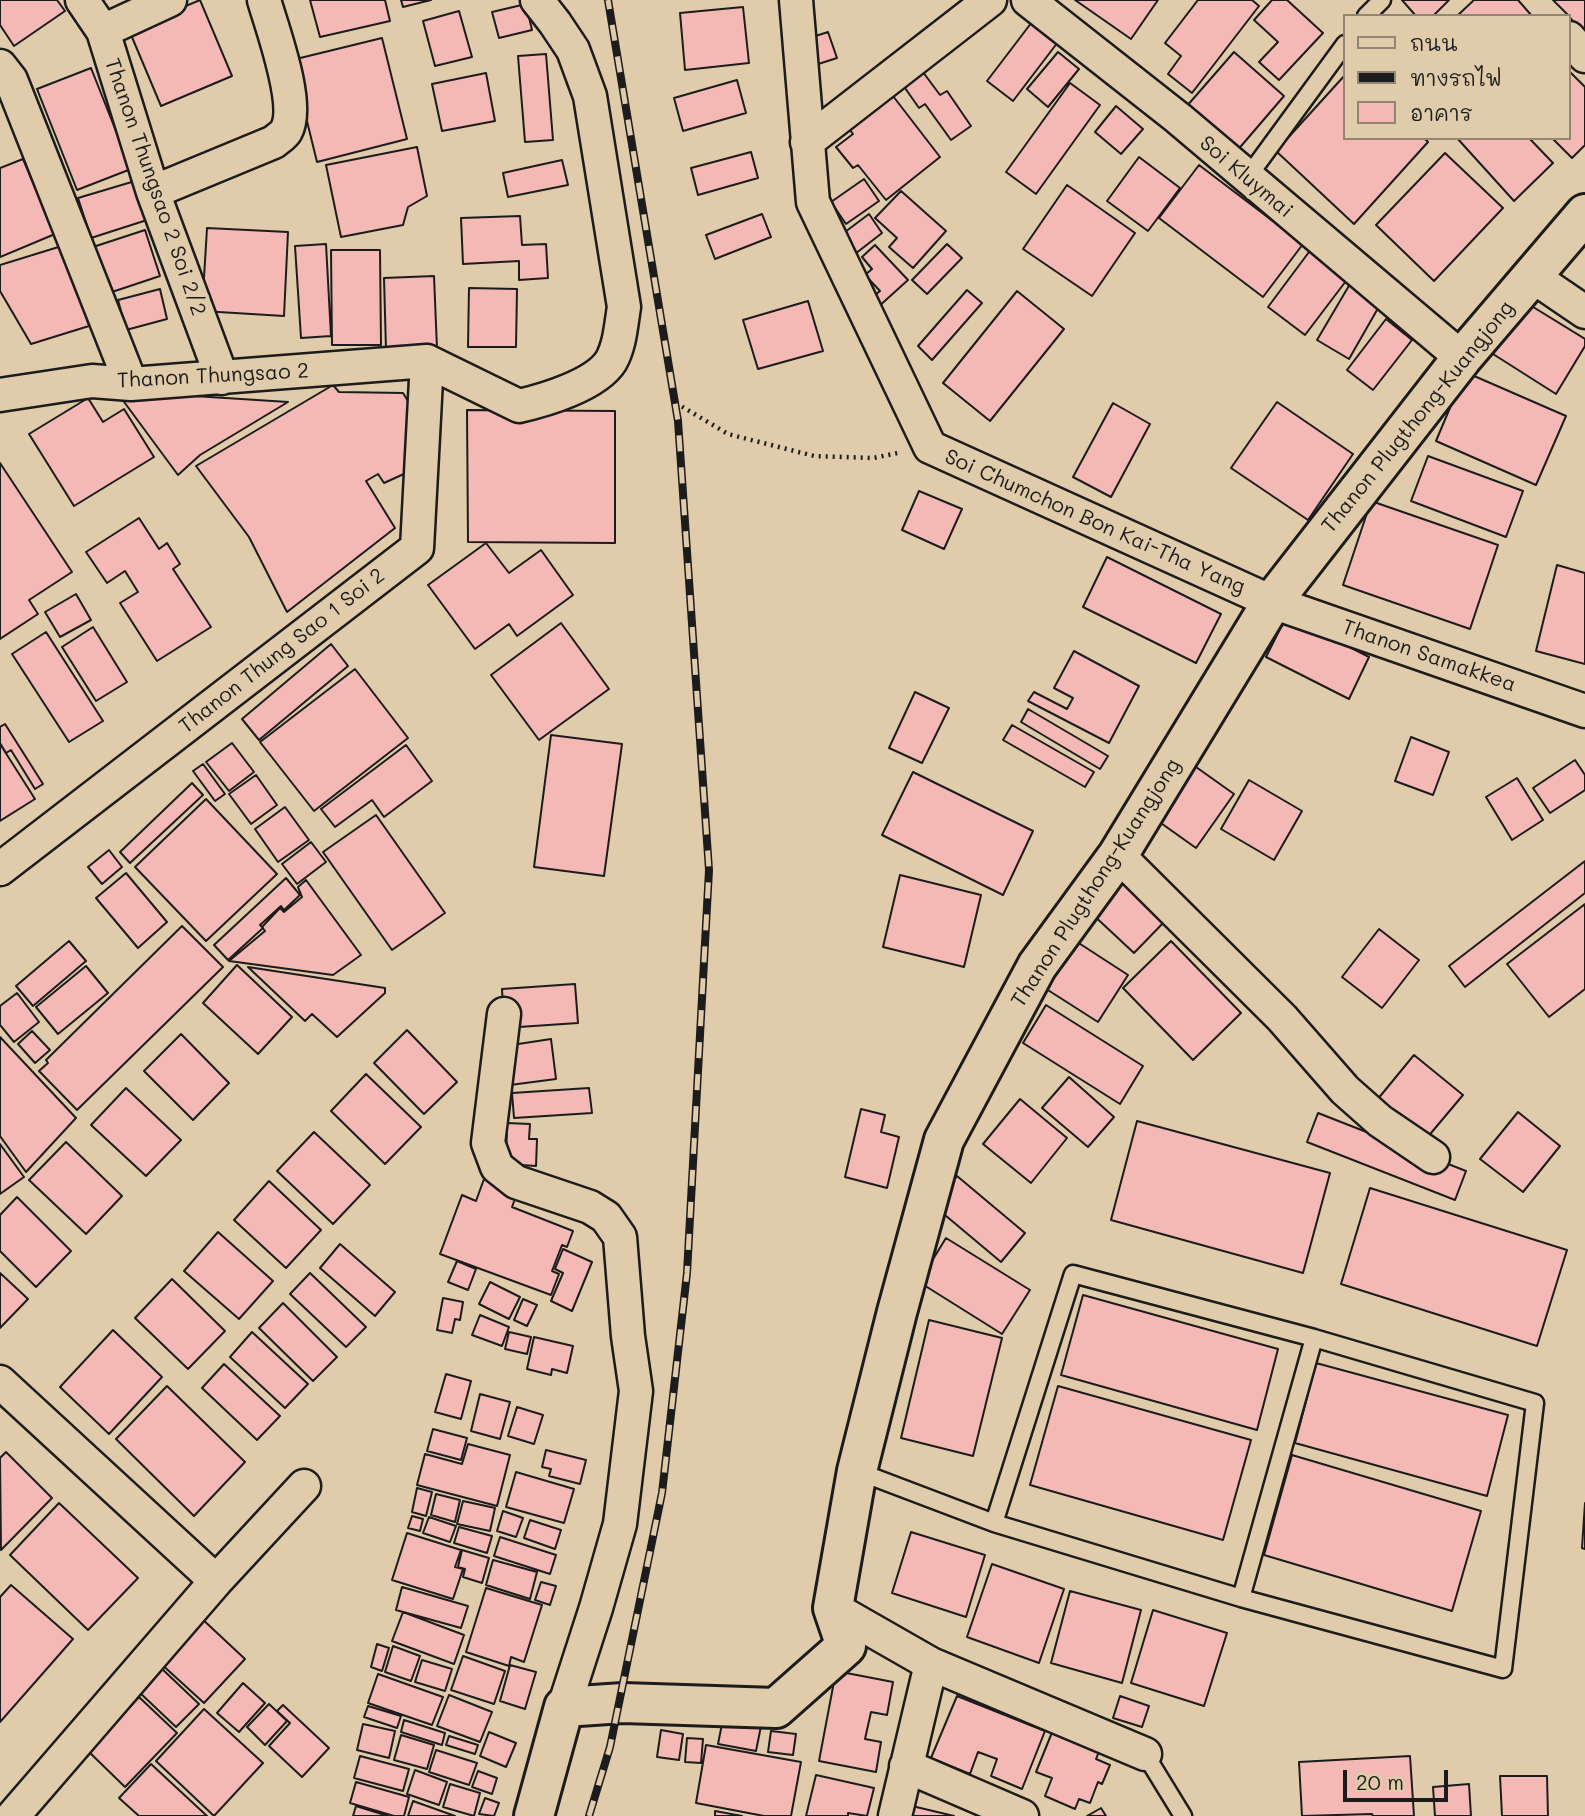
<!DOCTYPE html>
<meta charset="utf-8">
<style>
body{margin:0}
#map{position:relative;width:1585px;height:1816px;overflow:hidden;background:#e0cbaa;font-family:Mali,"Playpen Sans Thai",sans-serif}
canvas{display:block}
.legend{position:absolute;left:1343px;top:14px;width:228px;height:126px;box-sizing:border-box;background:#e0cbaa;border:2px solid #928571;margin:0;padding:9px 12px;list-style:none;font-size:21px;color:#1c1c1c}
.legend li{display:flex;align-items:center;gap:14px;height:35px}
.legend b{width:35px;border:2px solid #928571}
.scale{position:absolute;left:1343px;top:1770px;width:105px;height:32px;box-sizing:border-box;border:4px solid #1c1c1c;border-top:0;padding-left:9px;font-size:21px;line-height:24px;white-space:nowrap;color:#1c1c1c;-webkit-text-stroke:5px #e0cbaa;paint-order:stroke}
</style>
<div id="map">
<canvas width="1585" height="1816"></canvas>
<ul class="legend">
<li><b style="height:9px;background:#e0cbaa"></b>ถนน</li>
<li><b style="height:9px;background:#1c1c1c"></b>ทางรถไฟ</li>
<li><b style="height:19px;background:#f4b8b5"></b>อาคาร</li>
</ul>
<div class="scale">20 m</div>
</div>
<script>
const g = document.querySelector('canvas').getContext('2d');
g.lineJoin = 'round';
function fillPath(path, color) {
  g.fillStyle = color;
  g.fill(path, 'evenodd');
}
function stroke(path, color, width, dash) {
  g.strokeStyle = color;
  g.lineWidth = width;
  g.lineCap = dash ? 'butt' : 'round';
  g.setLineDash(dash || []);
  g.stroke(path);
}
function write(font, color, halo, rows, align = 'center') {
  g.font = font + ' Mali,sans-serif';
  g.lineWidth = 7;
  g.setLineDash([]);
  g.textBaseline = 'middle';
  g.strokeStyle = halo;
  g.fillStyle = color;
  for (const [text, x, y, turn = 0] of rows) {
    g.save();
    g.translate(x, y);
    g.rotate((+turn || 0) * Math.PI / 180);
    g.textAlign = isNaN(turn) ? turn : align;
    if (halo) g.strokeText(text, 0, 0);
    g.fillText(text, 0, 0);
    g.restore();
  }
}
const building = new Path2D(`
 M0,0h57l8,11 -51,35 -14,-21z
 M200,0l32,76 -71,30 -32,-76z
 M310,0h75l5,21 -70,16z
 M401,0h30l-28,7z
 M1075,0h83l-27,39z
 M1198,0h54l7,6 -67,87 -24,-19 13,-18 -16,-13z
 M1272,0h15l36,33 -44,47 -20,-18 19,-20 -24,-22z
 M1402,0h47l-16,16h-17z
 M1474,0h44l14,16h-75z
 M1553,0h32v36l-16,-20z
 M526,4l6,26 -33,8 -7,-26z
 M743,7l6,56 -64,7 -5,-57z
 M459,11l13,46 -37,9 -12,-45z
 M1032,22l26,20 -45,59 -26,-20z
 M828,32l9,26 -28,9 -9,-26z
 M382,38l25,101 -90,23 -25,-102z
 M1058,52l21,17 -31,38 -21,-18z
 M1234,52l50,44 -48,56 -50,-45z
 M546,54l7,86 -28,2 -7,-86z
 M917,64l23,31 7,-4 24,35 -20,14 -26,-36 -6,4 -21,-30z
 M91,68l40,101 -54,21 -40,-101z
 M1569,71l16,16v58l-13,13 -20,-20h17z
 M486,73l9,48 -53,10 -10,-47z
 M1345,75v63h79l4,4 -74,82 -78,-73z
 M737,80l9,33 -63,18 -9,-33z
 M1070,83l30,22 -64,89 -30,-22z
 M886,87l54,70 -54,43 -28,-35 -5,3 -17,-21 17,-13 -10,-13z
 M1116,106l27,23 -22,25 -26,-22z
 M1457,138h72l24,25 -39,38z
 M417,147l10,49 -19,11 -5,18 -62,12 -15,-72z
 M751,152l7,26 -60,17 -7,-27z
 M1445,153l58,55 -69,73 -58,-56z
 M1139,157l41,31 -32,43 -41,-30z
 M23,159l32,75 -55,23v-89z
 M562,160l6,25 -60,12 -5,-24z
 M1199,165l104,79 -40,53 -104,-79z
 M864,179l15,22 -33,23 -15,-22z
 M135,181l12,39 -56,18 -13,-40z
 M1067,185l68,48 -43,63 -69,-47z
 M901,191l45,40 -33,37 -24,-21 8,-9 -22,-20z
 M762,214l9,23 -56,22 -9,-24z
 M869,214l13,19 -27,21 -14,-19z
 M520,216l2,29 24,-1 2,34 -29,2v-19l-56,3 -2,-46z
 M207,228l81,4 -4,84 -82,-5z
 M145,230l15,46 -51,17 -16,-46z
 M326,244l5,92 -30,2 -6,-92z
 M947,244l15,14 -35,36 -15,-14z
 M65,245l24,81 -58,18 -31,-53v-26z
 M875,245l33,35 -31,28 -8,-8 11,-9 -15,-16 7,-6 -10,-12z
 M1312,248l37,29 -44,58 -37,-28z
 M331,250h49l1,95h-49z
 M434,276l3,73 -51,1 -2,-72z
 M1350,284l31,19 -32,56 -32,-19z
 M469,288l48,1 -1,58h-48z
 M160,289l7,30 -41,11 -8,-30z
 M967,290l15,13 -50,57 -14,-14z
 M1017,291l47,38 -74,92 -47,-38z
 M808,301l15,50 -65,18 -15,-49z
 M1525,302l60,37v7l-29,48 -63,-40z
 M1386,319l26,21 -39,50 -26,-20z
 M1465,372l101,44 -30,69 -100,-44z
 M333,385l6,7 64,1 8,13 -5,67 -22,10 -6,-9 -12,7 29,47 -108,84 -38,-75 -53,-71z
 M116,391l172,11 -88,53 -22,20z
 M88,398l15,24 21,-13 30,48 -80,49 -45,-72z
 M1277,402l76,52 -45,66 -77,-52z
 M1113,403l37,21 -39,73 -38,-20z
 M467,410l148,1v132l-147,-1z
 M1428,456l95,35 -17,46 -95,-36z
 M0,463l72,109 -43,28 9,14 -38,25z
 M919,491l43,18 -18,40 -42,-19z
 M1371,501l127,44 -28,84 -127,-44z
 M139,518l20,31 8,-6 13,21 -7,5 38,58 -54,34 -37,-58 18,-11 -13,-21 -18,12 -21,-31z
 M486,543l23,30 32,-23 32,45 -56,41 -8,-12 -34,25 -47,-64z
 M1107,557l114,57 -25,49 -113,-56z
 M1557,565l28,8v91l-49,-13z
 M76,594l15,26 -31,17 -15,-25z
 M1287,615l82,42 -20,42 -83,-42z
 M561,623l48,66 -70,51 -48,-65z
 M93,627l34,55 -31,19 -34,-54z
 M46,632l57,89 -34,21 -57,-88z
 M331,644l17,22 -89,74 -17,-21z
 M1074,651l65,35 -30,57 -81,-42 6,-9 33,17 6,-11 -19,-10z
 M355,669l53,69 -94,73 -54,-69z
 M915,692l34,16 -27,55 -33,-15z
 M1028,709l80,47 -8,13 -79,-47z
 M5,724l38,60 -8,5 -24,-39 -5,3 -6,-10v-16z
 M1012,725l82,47 -9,15 -82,-47z
 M551,735l71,9 -18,132 -70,-9z
 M1411,737l38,15 -16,43 -38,-14z
 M232,743l22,29 -25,19 -23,-29z
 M0,744l35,55 -35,22z
 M406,745l26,36 -48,36 -12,-17 -37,27 -14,-18z
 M1575,760l10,15v15l-35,23 -17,-25z
 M1189,762l45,32 -38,54 -45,-32z
 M203,764l22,30 -10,7 -22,-30z
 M913,772l120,59 -30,64 -121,-60z
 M256,775l21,30 -26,19 -22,-30z
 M1517,778l26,42 -31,20 -26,-43z
 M1249,780l53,31 -28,49 -53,-31z
 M192,783l11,12 -73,68 -10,-11z
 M206,799l71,75 -71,67 -71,-74z
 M285,807l24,33 -31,22 -23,-33z
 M376,815l69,98 -53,37 -69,-98z
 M311,842l15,20 -29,22 -15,-20z
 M109,850l13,17 -20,17 -14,-17z
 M1585,861v32l-120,94 -16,-21z
 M126,873l41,49 -29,26 -42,-50z
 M900,875l81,20 -17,72 -81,-20z
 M1122,877l44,43 -32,33 -45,-42z
 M286,878l14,17 -16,15 -3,-4 -21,19 3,3 -35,32 -14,-15z
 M306,880l55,75 -28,20 -104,-14 36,-30 -3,-4 18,-19 4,4 18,-15 -4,-10z
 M1585,904v85l-36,28 -42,-53z
 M182,926l41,41 -146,143 -38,-39 9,-8 -2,-3z
 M1379,929l40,31 -37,48 -40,-31z
 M1071,938l57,37 -30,47 -58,-37z
 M69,941l17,20 -53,45 -17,-20z
 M1171,941l70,72 -48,47 -70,-72z
 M237,965l55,52 -34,37 -55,-51z
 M86,966l22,27 -50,41 -22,-27z
 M248,967l137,21v5l-48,44 -25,-23 -7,7z
 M575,984l3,39 -74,5 -2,-39z
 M17,993l22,29 -25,20 -14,-17v-19z
 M1046,1005l97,61 -23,38 -97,-61z
 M407,1030l50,52 -33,32 -50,-51z
 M32,1031l18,19 -15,13 -17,-19z
 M181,1034l48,49 -36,37 -49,-49z
 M0,1037l76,81 -50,54 -26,-36z
 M551,1039l5,40 -46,6 -5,-39z
 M1414,1055l49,40 -37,44 -49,-39z
 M366,1074l55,53 -36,37 -54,-53z
 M1069,1077l45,40 -26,30 -46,-39z
 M126,1088l55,52 -35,36 -55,-51z
 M589,1088l3,25 -78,5 -2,-25z
 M1020,1099l47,39 -36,45 -48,-39z
 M861,1109l24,6 -4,17 18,5 -12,51 -42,-11z
 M1518,1112l42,34 -37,46 -43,-33z
 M1318,1113l148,58 -11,29 -148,-58z
 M1137,1121l193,52 -27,100 -192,-53z
 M507,1123l23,1 -1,15h8l-1,27 -30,-2z
 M314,1132l56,53 -37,39 -56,-53z
 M66,1142l56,54 -36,38 -57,-54z
 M0,1144l24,33 -24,17z
 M957,1176l68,57 -24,29 -68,-57z
 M484,1179l34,12 -6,16 61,24 -6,16 -5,-2 -10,26 7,3 -8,21 -111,-41 22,-59 14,6z
 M269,1181l52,49 -35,38 -52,-48z
 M1370,1188l197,62 -30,96 -196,-62z
 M17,1197l54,54 -35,36 -36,-36v-36z
 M218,1232l55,49 -34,38 -55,-48z
 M946,1238l84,52 -28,44 -83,-52z
 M340,1244l55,48 -20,24 -55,-48z
 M563,1249l29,13 -20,49 -21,-10 12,-28 -8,-4z
 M457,1261l19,8 -8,21 -20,-8z
 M0,1273l28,26 -28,29z
 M310,1273l56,54 -20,20 -56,-53z
 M172,1279l53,52 -37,38 -53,-51z
 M490,1282l30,15 -11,22 -30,-15z
 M1083,1295l195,54 -21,81 -196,-55z
 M443,1298l20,4 -3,18 -5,-1 -3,14 -15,-3z
 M523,1299l14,6 -10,21 -13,-6z
 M283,1303l54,54 -24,24 -54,-53z
 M480,1315l29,12 -7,19 -30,-11z
 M929,1320l73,18 -29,118 -72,-18z
 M113,1330l49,47 -53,57 -49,-47z
 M252,1332l56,52 -23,24 -55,-51z
 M509,1332l22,5 -4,17 -22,-5z
 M534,1337l39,9 -6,27 -15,-4 -1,6 -24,-6z
 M1316,1363l192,52 -21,81 -192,-53z
 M224,1364l56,52 -23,24 -55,-52z
 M446,1374l25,7 -10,38 -26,-7z
 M167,1386l78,76 -51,54 -78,-77z
 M1058,1386l193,54 -28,100 -193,-55z
 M480,1394l30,8 -10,37 -29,-8z
 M517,1407l26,8 -9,29 -26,-8z
 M433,1429l34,9 -6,22 -34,-9z
 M468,1444l42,11 -13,51 -80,-21 8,-31 37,10z
 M546,1450l40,10 -6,24 -31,-8 2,-7 -9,-2z
 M6,1452l46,46 -51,52 -1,-92z
 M1292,1455l189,56 -29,100 -188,-56z
 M516,1472l58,17 -10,34 -58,-16z
 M417,1488l15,4 -6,24 -14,-4z
 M436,1494l24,6 -5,22 -24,-7z
 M463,1501l32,7 -5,23 -33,-7z
 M59,1503l79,75 -50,52 -78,-75z
 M1585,1503v46l-3,-1z
 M503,1511l20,7 -7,19 -19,-6z
 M412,1516l11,3 -3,12 -12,-3z
 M429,1517l27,9 -6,16 -27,-9z
 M530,1520l31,10 -6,19 -31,-11z
 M459,1527l33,9 -5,17 -33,-10z
 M911,1532l74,23 -19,62 -74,-24z
 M407,1533l54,17 -6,17 8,2 -10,30 -61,-19z
 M500,1537l56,18 -6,19 -56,-18z
 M462,1550l27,8 -7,25 -19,-6 2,-8 -7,-2z
 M493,1560l44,12 -7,27 -44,-14z
 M992,1564l72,25 -25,74 -72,-26z
 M541,1582l15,4 -6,19 -15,-5z
 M11,1585l62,54 -73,83v-125z
 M402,1587l66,19 -7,22 -65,-18z
 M486,1588l56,17 -18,57 -13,-5 -2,9 -43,-14z
 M1070,1591l71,19 -19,73 -71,-20z
 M1153,1610l74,23 -23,73 -73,-23z
 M403,1612l61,23 -10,29 -62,-23z
 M200,1617l45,42 -41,44 -45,-41z
 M377,1644l12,4 -7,23 -11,-4z
 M393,1646l27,10 -9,25 -26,-9z
 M463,1656l42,15 -11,33 -43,-14z
 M422,1660l30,9 -7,22 -30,-9z
 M510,1665l26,7 -11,37 -25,-8z
 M160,1667l39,37 -23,23 -38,-36z
 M836,1671l57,11 -6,33 -16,-3 -6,27 16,3 -5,30 -57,-11z
 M378,1674l65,23 -11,28 -64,-22z
 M243,1683l22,20 -26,29 -22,-19z
 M449,1695l43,17 -12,30 -43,-16z
 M957,1696l88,35 -23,58 -31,-13 6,-17 -19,-7 -8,22 -39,-16z
 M1120,1696l29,10 -7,21 -29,-9z
 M139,1697l38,36 -52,54 -37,-36z
 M269,1704l18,17 -22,24 -18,-18z
 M283,1705l46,43 -27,29 -33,-31 21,-23 -13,-12z
 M368,1706l33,10 -4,12 -33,-11z
 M204,1709l59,54 -49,53 -58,-55z
 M723,1719l38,7 -5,25 -38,-7z
 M404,1720l41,13 -3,12 -41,-13z
 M363,1724l32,7 -6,27 -32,-8z
 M661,1730l22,4 -4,26 -22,-3z
 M1053,1730l47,19 -4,10 14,6 -8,19 -4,-2 -8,21 -11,-4 -4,10 -30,-13 7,-18 -16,-6z
 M771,1731l25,3 -3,21 -25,-3z
 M489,1732l27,11 -10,24 -26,-11z
 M401,1735l33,10 -7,24 -33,-9z
 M449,1736l29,9 -3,9 -29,-9z
 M687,1738l16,1 -2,24 -16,-1z
 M706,1745l95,17 -10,54h-27l-68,-13z
 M436,1750l41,13 -8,22 -40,-13z
 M360,1756l49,13 -6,22 -49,-13z
 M1410,1756l4,60h-41l-1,-2 -70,2 -3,-54z
 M151,1764l56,52h-68l-20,-18z
 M415,1770l32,12 -8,23 -32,-11z
 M478,1771l19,7 -5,16 -20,-7z
 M816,1775l58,13 -7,28 -19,-3v3h-42z
 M1500,1776h47l1,40h-46z
 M356,1782l53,15 -5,19h-10l-44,-13z
 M450,1784l30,9 -6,23 -31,-9z
 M1469,1784l2,32h-36l-2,-29z
 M485,1798l14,5 -5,13 -15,-2z
 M413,1801l42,15h-47z
 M356,1806l32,10h-35z
 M912,1806l42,10h-45z
 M1101,1808l5,8h-19z
 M715,1811l27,5h-27z`);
fillPath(building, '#f4b8b5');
stroke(building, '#1c1c1c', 2);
const service = new Path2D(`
 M1366,16l16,-16
 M1247,178l98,-134
 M857,1471l137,52 247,75 262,71 32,-266 -221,-65 -241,-64 -79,249
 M1241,1598l73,-260
 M1145,1754l38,62`);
const minor = new Path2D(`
 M82,0l21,31 50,161 69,186
 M796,0l17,202 117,245 342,155 313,109
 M1028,0l150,118 284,240
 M103,31l67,-31
 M1569,38l16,18
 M0,66l11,14 120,304
 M807,142l183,-142
 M153,192l121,-50c3,-3 10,-7 12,-11 15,-26 -14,-103 -22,-131
 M1532,276l53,36
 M427,361l92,45c26,-6 77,-21 92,-45 9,-16 10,-36 13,-54l-34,-211 -17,-46 -18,-27 -18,-23
 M0,395l92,-14 39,3 296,-23
 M1118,855l164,163 63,72 35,31 53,36
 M0,869l417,-321 10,-187
 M504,1014l-16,129 9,24 19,15 74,25 16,10 14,20 8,99 8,55 -16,133 -24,84 -32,99
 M0,1382l216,199
 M833,1608l98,56 214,90
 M906,1766l116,50
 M13,1816l203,-235 88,-95
 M895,1816l36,-152`);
const tertiary = new Path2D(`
 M534,1816l30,-109 59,-4 153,5 70,-62 -13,-38 24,-137 40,-159 47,-172 93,-174 81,-111 154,-253 190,-244 123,-144`);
stroke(service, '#1c1c1c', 21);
stroke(minor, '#1c1c1c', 37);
stroke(tertiary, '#1c1c1c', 44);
stroke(new Path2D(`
 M676,403l52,31 86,22 59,2 25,-5`), '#1c1c1c', 4.5, [2, 5]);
stroke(service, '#e0cbaa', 16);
stroke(minor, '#e0cbaa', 32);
stroke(tertiary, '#e0cbaa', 38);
const rail = new Path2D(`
 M589,1816l21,-69 52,-254 25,-220 22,-403 -31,-449 -70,-421`);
stroke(rail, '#1c1c1c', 8);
stroke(rail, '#e0cbaa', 5, [16]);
write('21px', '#1c1c1c', '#e0cbaa', [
 ["Soi Kluymai",1246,177,40],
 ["Thanon Thungsao 2 Soi 2/2",155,187,71],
 ["Thanon Thungsao 2",213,376,-3],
 ["Thanon Plugthong-Kuangjong",1418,417,-51],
 ["Soi Chumchon Bon Kai-Tha Yang",1095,522,24],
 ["Thanon Thung Sao 1 Soi 2",282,651,-38],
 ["Thanon Samakkea",1429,656,19],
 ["Thanon Plugthong-Kuangjong",1096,883,-57]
]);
</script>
